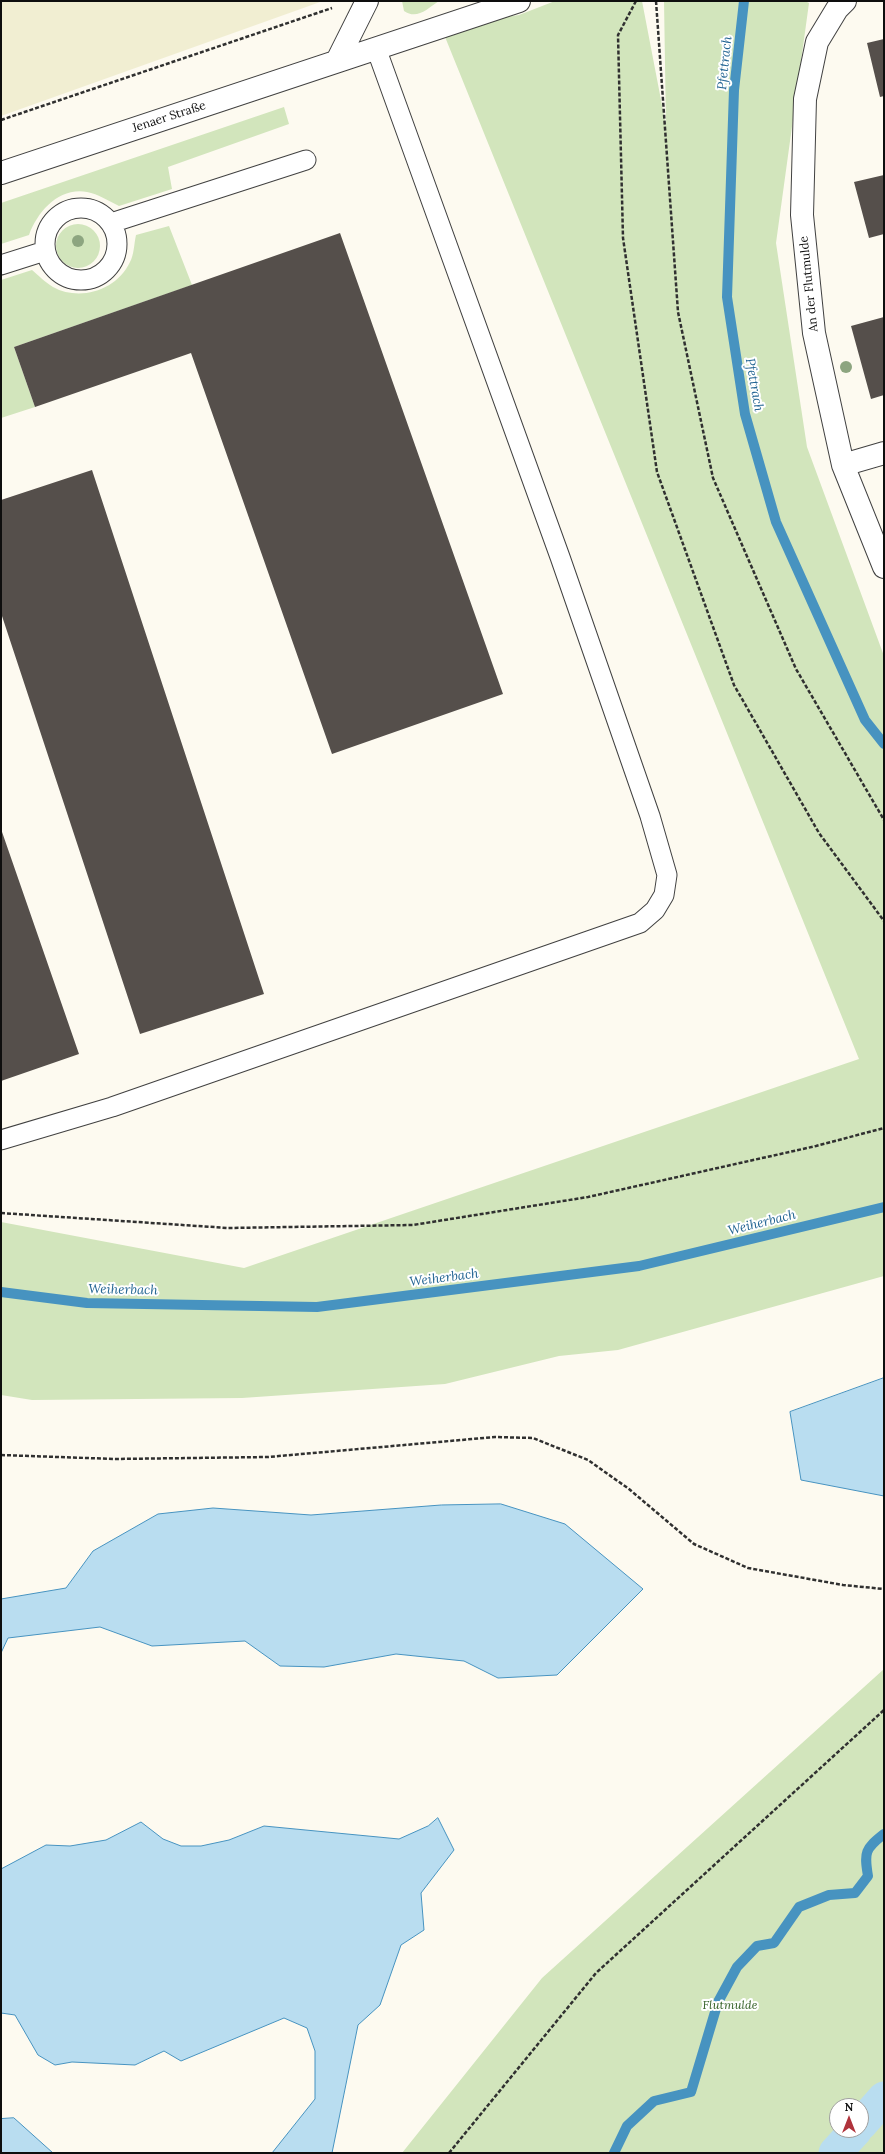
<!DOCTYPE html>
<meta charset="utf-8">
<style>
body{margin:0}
#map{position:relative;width:885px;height:2154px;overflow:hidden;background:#fdfaf0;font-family:Lora,serif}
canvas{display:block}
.frame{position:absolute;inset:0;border:2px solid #0e0e0e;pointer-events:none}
.north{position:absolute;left:829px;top:2098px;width:40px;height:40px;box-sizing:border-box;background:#fff;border:1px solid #9f9f9f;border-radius:50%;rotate:0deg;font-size:11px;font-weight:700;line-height:16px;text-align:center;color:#0e0e0e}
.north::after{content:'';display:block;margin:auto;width:14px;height:18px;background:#b0333c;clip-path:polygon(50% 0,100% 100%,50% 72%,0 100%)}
</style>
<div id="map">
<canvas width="885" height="2154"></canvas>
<div class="frame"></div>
<div class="north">N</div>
</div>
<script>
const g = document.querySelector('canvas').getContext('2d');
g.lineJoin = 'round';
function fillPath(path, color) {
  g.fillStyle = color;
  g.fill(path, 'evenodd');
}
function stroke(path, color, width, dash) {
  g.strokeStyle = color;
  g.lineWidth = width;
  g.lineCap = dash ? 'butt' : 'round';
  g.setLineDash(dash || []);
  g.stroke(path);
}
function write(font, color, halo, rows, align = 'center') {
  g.font = font + ' Lora,serif';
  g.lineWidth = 4;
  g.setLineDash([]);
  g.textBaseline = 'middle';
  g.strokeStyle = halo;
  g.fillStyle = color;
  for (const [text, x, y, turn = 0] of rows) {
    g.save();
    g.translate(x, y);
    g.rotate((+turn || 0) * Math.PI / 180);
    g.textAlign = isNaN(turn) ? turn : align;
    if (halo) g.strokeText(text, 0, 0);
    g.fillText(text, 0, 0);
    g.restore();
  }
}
fillPath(new Path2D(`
 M1,1h322l-322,115z`), '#f1eed2');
fillPath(new Path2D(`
 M402,1h37c-12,8 -22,19 -35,10z
 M555,1h87l24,125 -2,-125h141l4,2 -33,240 31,204 77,209v620l-266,74 -59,6 -114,28 -203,14 -210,2 -31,-5v-173l243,46 615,-209 -418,-1032 78,-12z
 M284,107l5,17 -121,43 4,22 -53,17c-10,-5 -21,-12 -32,-14 -28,-5 -49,19 -58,43l-28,9v-41z
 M56 246a22 22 0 1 1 44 0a22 22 0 1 1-44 0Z
 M169,226l23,59 -178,62 21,60 -34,11v-138l31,-10c6,5 14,13 21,17 27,15 64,3 77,-25 4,-7 4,-18 6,-27z
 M884,1669v484h-482l140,-175zM837,2106h24v24h-24z`), '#d2e5bc');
const water = new Path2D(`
 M884,1378v118l-83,-16 -11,-68z
 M501,1504l64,20 78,65 -86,86 -59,3 -34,-17 -68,-7 -72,13 -44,-1 -35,-25 -93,5 -52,-19 -92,11 -7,15v-54l65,-11 27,-37 65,-37 55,-6 98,7 130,-10z
 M438,1818l16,32 -33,43 3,37 -23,15 -21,60 -22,20 -26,128h-60l43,-54v-48l-8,-23 -23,-10 -103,43 -17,-10 -29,14 -63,-3 -17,3 -17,-10 -23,-40 -14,-2v-144l45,-24 24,1 36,-6 35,-18 22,17 18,7h20l28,-6 35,-14 135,13 29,-13z
 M14,2118l39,35h-52v-34z`);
fillPath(water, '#b9ddf0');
stroke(water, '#4793c0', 1);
stroke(new Path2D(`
 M744,1l-10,89 -7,207 18,117 31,108 89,198 19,24
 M1,1292l86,11 230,4 322,-41 245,-59
 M614,2153l13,-27 27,-25 37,-9 27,-90 19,-35 20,-21 17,-3 25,-36 30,-12 26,-2 13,-17c-4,-24 -3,-27 16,-42`), '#4793c0', 10);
stroke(new Path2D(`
 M861,2124l23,-26
 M835,2153l21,-23`), '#b9ddf0', 33);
fillPath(new Path2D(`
 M884,39v57l-4,1 -13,-54z
 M884,175v59l-15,4 -15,-56z
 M340,233l163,461 -171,60 -141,-401 -156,54 -21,-60z
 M884,317v78l-13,4 -20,-73z
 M92,470l172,524 -124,40 -139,-421v-113z
 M1,829l78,225 -78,27z`), '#554f4b');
const service = new Path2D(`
 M45 244a36 36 0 1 1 72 0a36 36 0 1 1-72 0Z
 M111,223l195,-63
 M1,265l44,-14
 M1,1140l111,-33 528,-184 15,-13 9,-15 3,-20 -17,-59 -90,-259 -184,-509`);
const minor = new Path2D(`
 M845,1l-8,8 -20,33 -12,57 -3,116 12,118 29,132 41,102
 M337,61l30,-60
 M1,173l518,-172
 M843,465l41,-12`);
stroke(service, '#414141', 21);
stroke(minor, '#414141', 24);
stroke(new Path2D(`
 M636,1l-18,34 5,203 34,234 77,213 85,148 65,88
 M656,1l22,311 35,166 83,191 88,151
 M1,120l331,-112
 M1,1213l227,15 185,-3 175,-28 228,-51 68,-18
 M1,1455l114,4 153,-2 227,-20 38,1 55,22 41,29 65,55 54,24 95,17 41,4
 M449,2153l147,-180 288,-263`), '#303030', 2.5, [4, 2]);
stroke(service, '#fff', 19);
stroke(minor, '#fff', 22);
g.fillStyle = '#8da580';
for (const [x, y] of [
 [78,241],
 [846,367]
]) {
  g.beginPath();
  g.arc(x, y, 6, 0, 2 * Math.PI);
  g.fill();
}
write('12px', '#0e0e0e', '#fff', [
 ["Jenaer Straße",169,117,-18],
 ["An der Flutmulde",809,284,-96]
]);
write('italic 12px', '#325f24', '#fff', [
 ["Flutmulde",730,2006]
]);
write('italic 13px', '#236593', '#fff', [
 ["Pfettrach",725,63,-84],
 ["Pfettrach",754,385,80],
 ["Weiherbach",762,1223,-14],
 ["Weiherbach",444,1278,-7],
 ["Weiherbach",123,1290,1]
]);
</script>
